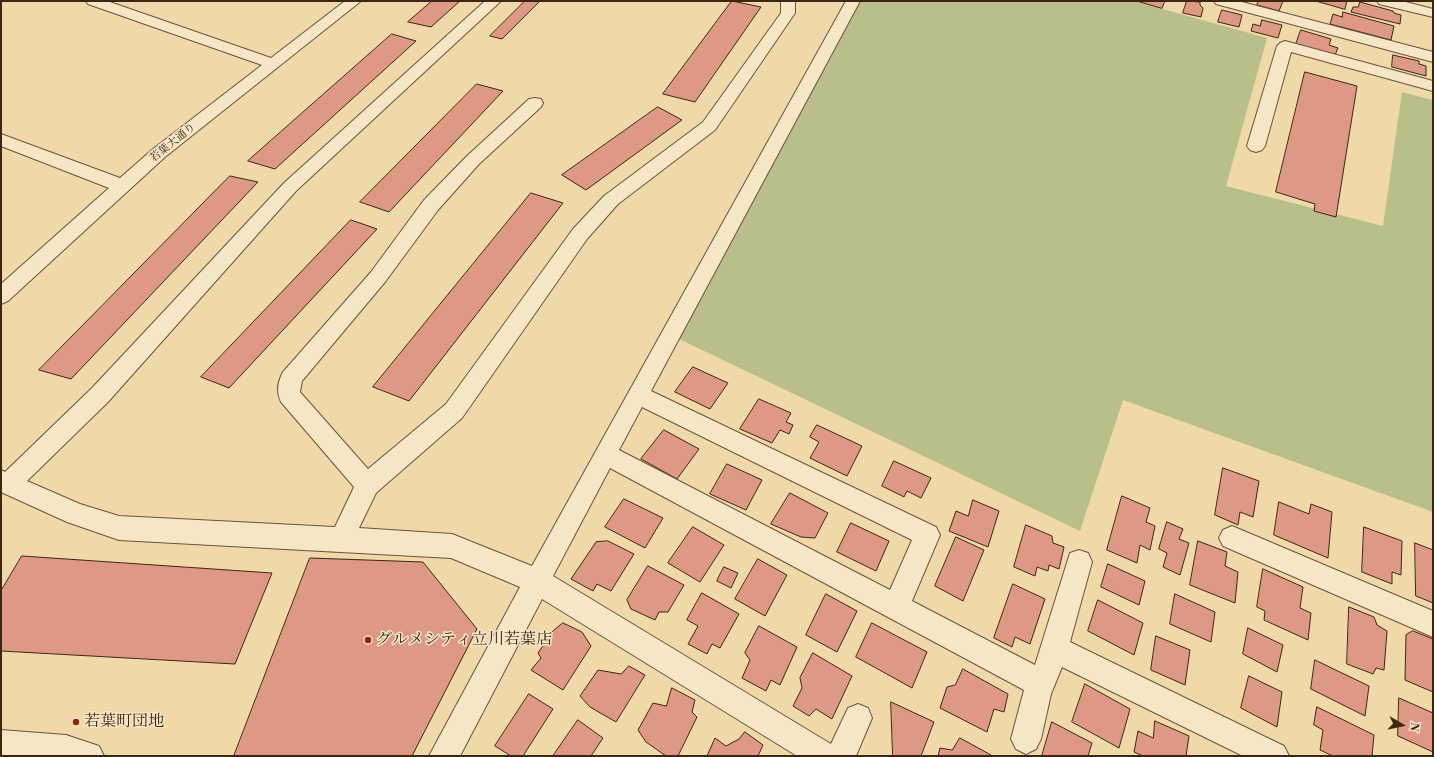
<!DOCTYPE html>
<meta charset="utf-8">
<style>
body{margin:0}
#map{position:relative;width:1434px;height:757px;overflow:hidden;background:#f0d9a8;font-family:"Libre Bodoni",serif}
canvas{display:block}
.frame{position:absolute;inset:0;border:2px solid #3e2615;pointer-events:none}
.north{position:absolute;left:1382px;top:705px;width:40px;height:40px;-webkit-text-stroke:3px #f5e6c6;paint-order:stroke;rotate:99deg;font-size:11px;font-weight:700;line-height:16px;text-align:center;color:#3e2615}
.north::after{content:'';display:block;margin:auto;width:14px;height:18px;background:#3e2615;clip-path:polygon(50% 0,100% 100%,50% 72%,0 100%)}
</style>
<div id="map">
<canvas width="1434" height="757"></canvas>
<div class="frame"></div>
<div class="north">N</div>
</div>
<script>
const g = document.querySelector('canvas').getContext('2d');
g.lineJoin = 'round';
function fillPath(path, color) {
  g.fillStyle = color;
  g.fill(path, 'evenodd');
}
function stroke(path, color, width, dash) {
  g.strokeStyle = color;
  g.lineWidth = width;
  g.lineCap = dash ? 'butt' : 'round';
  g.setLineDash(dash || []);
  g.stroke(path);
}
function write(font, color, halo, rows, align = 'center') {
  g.font = font + ' "Libre Bodoni","Noto Serif JP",serif';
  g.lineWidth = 3;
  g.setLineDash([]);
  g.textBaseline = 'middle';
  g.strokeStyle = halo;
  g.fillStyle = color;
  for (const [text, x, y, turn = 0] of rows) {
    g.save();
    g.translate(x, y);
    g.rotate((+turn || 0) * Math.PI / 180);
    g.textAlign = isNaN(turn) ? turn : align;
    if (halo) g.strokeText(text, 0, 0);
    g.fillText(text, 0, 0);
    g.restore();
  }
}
fillPath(new Path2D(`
 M858,1h276l133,37 -41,148 157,40 19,-134 31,8v412l-310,-112 -43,131 -403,-193z`), '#b9bf88');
const building = new Path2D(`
 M432,1h28l-29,26 -23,-5z
 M525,1h15l-38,38 -12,-3z
 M732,1l29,6 -66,95 -32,-8z
 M1137,1h28l-3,7z
 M1187,1l13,1v3l3,3 -2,9 -18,-4z
 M1259,1h24l-4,10 -22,-6z
 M1316,1h31l-2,8z
 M1360,2l33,9 1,2 7,2 -1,9 -49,-12 2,-5h5z
 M1222,10l20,5 -3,12 -21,-5z
 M1343,12l51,14 -3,14 -61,-16 3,-10 9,3z
 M1262,20l20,5 -4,13 -27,-7 2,-7 7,2z
 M1301,30l30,9 -2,6 9,3 -3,7 -39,-11z
 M392,34l24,7 -141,128 -27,-8z
 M1393,55l26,6v3l7,2v10l-34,-9z
 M1305,72l52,14 -21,131 -22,-6 1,-7 -39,-12z
 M477,84l26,7 -114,121 -29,-10z
 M658,107l24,13 -96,70 -24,-15z
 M230,176l28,6 -187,197 -32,-9z
 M531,193l32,10 -154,198 -36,-14z
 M351,220l26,9 -148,159 -28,-11z
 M693,367l35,16 -18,26 -35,-17z
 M759,399l32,14 -5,9 7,3 -4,9 -9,-4 -8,13 -32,-14z
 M817,425l45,21 -15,30 -37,-18 9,-16 -9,-5z
 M664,430l35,19 -22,30 -36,-20z
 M894,461l37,17 -10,20 -14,-7 -3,6 -22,-11z
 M727,464l35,16 -16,30 -36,-16z
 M1223,468l36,13 -6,36 -13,-5 -2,13 -23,-10z
 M790,493l38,20 -13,25 -14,-1 -30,-13z
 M1122,496l28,12 -4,14 9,4 -5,24 -10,-5 -3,18 -30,-13z
 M624,499l39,19 -18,30 -40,-21z
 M973,500l26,11 -11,36 -39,-16 7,-20 12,5z
 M1279,502l30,12 2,-10 21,8 -4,46 -54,-23z
 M1167,522l16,7 -4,10 10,4 -9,32 -17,-8 4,-14 -8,-4z
 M851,523l38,18 -13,30 -39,-19z
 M1026,525l26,11 1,7 11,4 -5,22 -10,-4 -1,6 -11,-4 -2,9 -21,-9z
 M693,527l31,18 -24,37 -32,-19z
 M1364,527l38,14 -1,34 -9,-3v12l-30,-12z
 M956,537l28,13 -21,51 -28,-15z
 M608,541l26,13 -23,37 -14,-7 -4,7 -22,-12 25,-37z
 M1198,541l29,11 -2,14 13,6 -3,31 -45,-18z
 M1415,543l18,7v53l-17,-7z
 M22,556l250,17 -37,91 -234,-13v-60z
 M310,558l113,4 54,67 -65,127h-178z
 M758,559l29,16 -22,41 -30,-17z
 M1108,564l37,17 -6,24 -38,-18z
 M648,566l36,19 -16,27h-9l-4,8 -24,-11 -4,-9z
 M724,567l14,6 -7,15 -14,-7z
 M1263,569l40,18 -3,21 11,5 -3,27 -44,-20 1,-9 -8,-4z
 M1013,584l32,15 -15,45 -15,-7 -3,10 -18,-9z
 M702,593l37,21 -19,34 -8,-4 -5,10 -19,-10 10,-18 -11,-6z
 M826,594l31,17 -20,41 -31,-17z
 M1175,594l40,18 -4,30 -41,-18z
 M1098,600l45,23 -9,32 -46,-24z
 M1349,607l25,10 3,8 10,6 -3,39 -8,-2 -3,6 -26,-10z
 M563,623l19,9 9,14 -28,44 -32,-20 10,-12 -3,-5 15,-22z
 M872,623l55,29 -15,36 -56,-31z
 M759,626l38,21 -17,38 -9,-5 -5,11 -24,-13 8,-18 -5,-7z
 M1248,628l35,17 -6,27 -34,-18z
 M1413,631l20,8v53l-28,-12 1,-45z
 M1156,636l34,14 -5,35 -34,-15z
 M813,653l39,23 -20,43 -16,-10 -7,7 -16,-10 9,-18 -2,-10z
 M1315,660l54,26 -4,30 -54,-27z
 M629,666l16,9 -29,47 -26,-15 -10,-11 18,-26 23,4z
 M963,669l45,25 -4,18 -10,-3 -7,23 -47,-24 7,-21 8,-2z
 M1249,676l33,16 -5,35 -36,-19z
 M1085,684l45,25 -11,39 -47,-26z
 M672,688l23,12 -3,12 5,5 -19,39h-12l-20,-14 -8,-12 15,-27 13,3z
 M529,694l24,15 -30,47h-12l-16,-10z
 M1399,698l34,15v39l-35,-16z
 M891,702l43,20 -13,34h-28z
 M1317,707l57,28 -2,21h-39l-13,-6 3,-20 -9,-5z
 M578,720l25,18 -12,18h-38z
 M1155,721l34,15 -3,20h-43l-9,-4 4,-21 15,7z
 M1052,722l40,21 -4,13h-46z
 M745,732l18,13 -5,11h-51l8,-18 11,8 13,-7z
 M960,738l31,17v1h-53l2,-8 12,2z`);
fillPath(building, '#de9886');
stroke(building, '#3e2615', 1);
const minor = new Path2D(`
 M86,1h21l164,57 74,-57h16l-196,156 -157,144 -7,3v-20l108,-96 -108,-42v-12l119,44 33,-29 109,-84 -174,-61z
 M485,1h16l-205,190 -188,211 -81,79 53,23 39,12 216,11 19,-40 -73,-85c-5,-10 -3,-21 2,-30l88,-100 53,-72 43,-44 62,-57 6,-1 6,1 2,4 -2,4 -62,57 -41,46 -53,72 -83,99 -2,11 68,77 78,-65 127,-175 31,-33 99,-74 78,-109v-12h14v12l-80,117 -97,74 -31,35 -125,179 -86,75 -17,35 93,6 80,32 314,-565h14l-209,390 285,136 4,8 -28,66 123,64 35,-112 9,-3 9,3 4,9 -22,80 214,104 5,10h-46l-181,-89 -11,27 -10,45 -5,10 -10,5 -10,-5 -5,-10 13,-49 -414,-222 -57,108 278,168 17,-36 10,-4 10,4 4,10 -16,38h-59l-255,-157 -82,157h-31l91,-169 -69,-29 -332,-18 -52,-18 -66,-30v-22l4,2 87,-84 192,-205zM642,407l270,133 -22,50 -271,-140z
 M1214,1h24l195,51v10l-217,-58z
 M1377,1h25l31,8v8l-54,-13z
 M1285,41l148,40v10l-142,-39 -26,94 -3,4 -6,2 -6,-2 -3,-4 30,-100 3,-3z
 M1232,526l201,85v26l-210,-91 -4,-8 4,-8z
 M1,730l65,5 33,11 5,10h-103z`);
stroke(minor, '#6a533a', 2);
fillPath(minor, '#f5e6c6');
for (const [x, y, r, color] of [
 [368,640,4,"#8f2418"],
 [76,722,4,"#8f2418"]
]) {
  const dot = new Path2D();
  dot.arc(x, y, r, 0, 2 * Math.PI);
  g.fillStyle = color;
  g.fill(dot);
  stroke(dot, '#f5e6c6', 1.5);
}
write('11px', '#3e2615', '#f5e6c6', [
 ["若葉大通り",173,143,-39]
]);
write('16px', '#3e2615', '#f5e6c6', [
 ["グルメシティ立川若葉店",376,640],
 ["若葉町団地",84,722]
], 'left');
</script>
